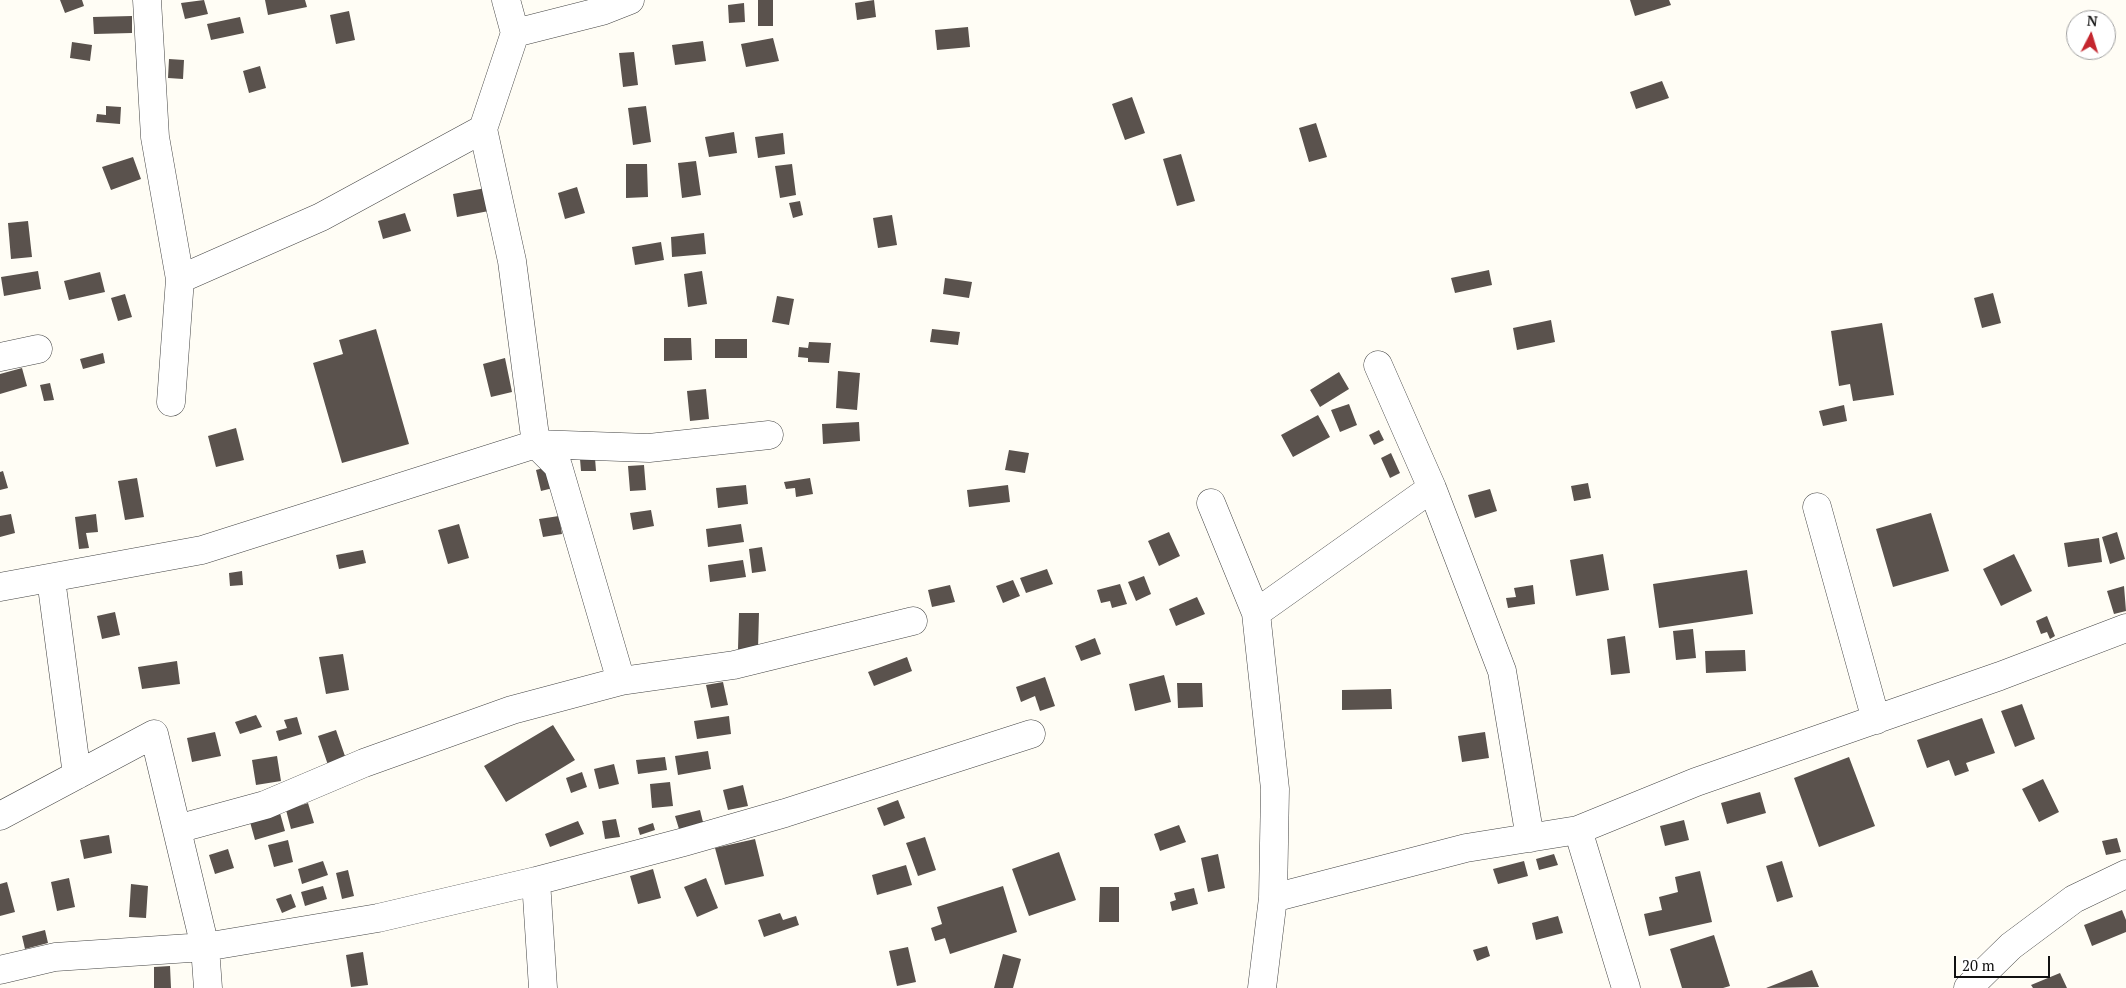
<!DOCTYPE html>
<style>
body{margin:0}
#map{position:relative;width:2126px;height:988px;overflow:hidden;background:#fffdf5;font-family:"PT Serif",serif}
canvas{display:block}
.north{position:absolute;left:2066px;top:10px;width:50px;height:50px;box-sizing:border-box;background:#fff;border:1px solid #a0a0a0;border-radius:50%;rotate:5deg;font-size:14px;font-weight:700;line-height:20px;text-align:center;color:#111}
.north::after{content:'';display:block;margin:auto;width:18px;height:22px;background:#c4262e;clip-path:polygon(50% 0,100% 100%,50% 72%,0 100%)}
.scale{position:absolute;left:1954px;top:956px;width:96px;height:22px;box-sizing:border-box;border:2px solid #111;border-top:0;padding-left:6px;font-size:15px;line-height:18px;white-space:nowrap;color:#111;-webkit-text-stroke:4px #fff;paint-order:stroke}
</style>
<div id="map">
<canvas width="2126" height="988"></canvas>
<div class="north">N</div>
<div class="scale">20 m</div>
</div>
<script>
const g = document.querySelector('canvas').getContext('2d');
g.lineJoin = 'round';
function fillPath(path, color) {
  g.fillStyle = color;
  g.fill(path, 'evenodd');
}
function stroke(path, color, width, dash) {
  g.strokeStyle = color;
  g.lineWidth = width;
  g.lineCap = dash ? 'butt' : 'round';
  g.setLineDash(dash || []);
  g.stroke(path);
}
fillPath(new Path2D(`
 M60,0h22l2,6 -19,7z
 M204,0l4,14 -23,5 -4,-16z
 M265,0h40l2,7 -39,8z
 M758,0h15v26h-15z
 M874,0l2,17 -19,3 -2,-17z
 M1630,0h39l2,5 -36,11z
 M744,3l1,19 -16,1 -1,-18z
 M349,11l6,29 -19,4 -6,-29z
 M132,16v17l-38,1 -1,-17z
 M240,17l4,16 -33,7 -4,-16z
 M968,27l2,20 -33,3 -2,-20z
 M773,38l6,23 -33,6 -5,-23z
 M703,41l3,20 -31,4 -3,-20z
 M72,42l20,3 -2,16 -20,-3z
 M634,52l4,33 -15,2 -4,-34z
 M169,59l15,1 -1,19 -15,-1z
 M260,66l6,22 -17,5 -6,-22z
 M1662,81l7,17 -33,11 -6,-17z
 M1132,97l13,36 -20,7 -13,-36z
 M106,106l15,1 -1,17 -24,-2 1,-8 9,1z
 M646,106l5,36 -18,3 -5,-37z
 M1316,123l11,34 -18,5 -10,-34z
 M734,132l3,21 -28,4 -4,-20z
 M783,133l2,21 -27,4 -3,-21z
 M1181,154l14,47 -18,5 -14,-47z
 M133,157l8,22 -30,11 -9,-23z
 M696,161l5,34 -19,3 -4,-35z
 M626,164h21l1,33 -22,1z
 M792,164l4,31 -16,3 -5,-32z
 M577,187l8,26 -20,6 -7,-26z
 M486,188l3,23 -32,6 -4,-23z
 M800,201l3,14 -10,3 -4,-15z
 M405,213l6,18 -28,8 -5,-18z
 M892,215l5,30 -19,3 -5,-30z
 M28,221l4,36 -21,2 -3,-36z
 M704,233l2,21 -34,3 -1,-20z
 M661,242l3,18 -29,5 -3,-18z
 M1489,270l3,15 -37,8 -4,-15z
 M38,271l3,18 -37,7 -3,-19z
 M702,271l5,33 -19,3 -4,-33z
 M100,272l5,20 -36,8 -5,-19z
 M945,278l27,4 -3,16 -26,-4z
 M1993,293l8,30 -19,5 -8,-30z
 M125,294l7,23 -14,4 -7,-23z
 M777,296l17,3 -5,26 -17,-3z
 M1551,320l4,22 -38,8 -4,-22z
 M1882,323l12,72 -41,6 -3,-17 -11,2 -8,-55z
 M376,329l33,115 -67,19 -29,-100 30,-9 -4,-14z
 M932,329l28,3 -2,13 -28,-3z
 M664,338h27l1,22 -28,1z
 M715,339h32v19h-32z
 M809,342l22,1 -2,20 -21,-1v-4l-10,-1 1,-10 9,1z
 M103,353l2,10 -22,6 -3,-10z
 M505,358l7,34 -21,5 -8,-33z
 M22,368l5,18 -27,8v-20z
 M838,371l22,2 -3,37 -21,-2z
 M1339,372l10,17 -29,18 -10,-17z
 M50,383l4,17 -10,1 -4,-16z
 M706,389l3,30 -19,2 -3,-30z
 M1349,404l8,21 -17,7 -9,-22z
 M1844,405l3,16 -24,5 -4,-15z
 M1318,415l12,22 -37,20 -12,-22z
 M859,422l1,19 -37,3 -1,-20z
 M236,428l8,32 -28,7 -8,-31z
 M1379,430l5,10 -10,5 -5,-10z
 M1009,450l20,3 -4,20 -20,-3z
 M1391,453l9,20 -10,5 -9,-20z
 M595,458l1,13h-15l-1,-12z
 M644,465l2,25 -16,1 -2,-25z
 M547,467l6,21 -12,3 -5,-21z
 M3,471l5,17 -8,2v-18z
 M137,478l7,39 -19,3 -7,-39z
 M810,478l3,16 -17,3 -1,-9 -9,1 -2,-7z
 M1588,483l3,15 -17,3 -3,-15z
 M746,485l2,19 -30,4 -2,-20z
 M1008,485l2,17 -41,5 -2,-17z
 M1490,489l7,22 -22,7 -7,-23z
 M651,510l3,16 -21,4 -3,-17z
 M1931,513l18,58 -56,16 -17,-58z
 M11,514l4,19 -15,4v-21z
 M96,514l2,18 -12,1 3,15 -10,1 -4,-32z
 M559,516l3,18 -19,3 -4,-18z
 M459,524l10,34 -21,6 -10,-34z
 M741,524l3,18 -36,5 -2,-18z
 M1169,532l11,24 -21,10 -11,-25z
 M2117,532l8,27 -15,5 -8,-27z
 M2099,538l3,24 -34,5 -4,-24z
 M762,547l4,24 -14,2 -3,-24z
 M363,550l3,13 -27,6 -3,-14z
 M1603,554l6,36 -33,6 -6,-36z
 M2014,554l18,37 -31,15 -18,-37z
 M743,560l3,17 -36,5 -2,-17z
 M1047,569l6,15 -27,9 -6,-15z
 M1747,570l6,44 -94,14 -6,-44z
 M242,571l1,14 -13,1 -1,-13z
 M1144,576l7,18 -15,7 -8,-19z
 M1013,580l7,16 -17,7 -7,-17z
 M1120,584l7,20 -15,4 -2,-7 -9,2 -4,-13z
 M950,585l5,17 -23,5 -4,-17z
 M1533,585l2,19 -27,4 -2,-10 10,-1 -2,-9z
 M2124,586l2,25 -12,3 -7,-23z
 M1197,597l8,17 -29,12 -7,-17z
 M115,612l5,23 -18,4 -5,-23z
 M739,613h20l-1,36h-20z
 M2047,616l8,20 -5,3 -3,-7 -6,2 -5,-13z
 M1693,629l3,29 -20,2 -3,-29z
 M1625,636l5,37 -19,2 -4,-36z
 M1095,638l6,16 -20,7 -6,-15z
 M1745,650l1,21 -40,2 -1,-22z
 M343,654l6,36 -23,4 -7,-37z
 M907,657l5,14 -38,15 -6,-14z
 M177,661l3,23 -38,5 -4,-22z
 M1164,675l7,27 -36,9 -6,-27z
 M1045,677l10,29 -15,5 -5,-15 -14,6 -5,-15z
 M723,682l5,23 -17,3 -5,-23z
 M1177,683h25l1,24 -25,1z
 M1391,689l1,20 -50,1v-20z
 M2022,704l13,35 -20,8 -14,-36z
 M256,715l6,12 -22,7 -5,-12z
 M729,716l2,18 -34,5 -3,-18z
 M297,717l5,17 -23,7 -3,-10 11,-3 -3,-8z
 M1982,718l13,35 -29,10 3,8 -14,5 -6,-16 -22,8 -10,-28z
 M553,725l22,35 -69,42 -22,-36z
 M336,730l10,29 -18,6 -10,-29z
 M215,732l6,24 -29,6 -5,-24z
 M1485,732l4,26 -27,4 -4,-26z
 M708,751l3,18 -33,6 -3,-19z
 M277,756l4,25 -25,4 -4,-25z
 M665,757l2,13 -29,4 -2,-14z
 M1849,757l26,69 -56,21 -25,-69z
 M614,764l5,20 -20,5 -5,-20z
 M582,772l5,15 -16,6 -5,-15z
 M2043,779l16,33 -20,10 -17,-33z
 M670,782l3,24 -21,2 -2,-24z
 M743,785l5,21 -20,4 -5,-20z
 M1760,792l6,21 -39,11 -6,-21z
 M898,800l7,18 -21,8 -7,-18z
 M308,803l6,20 -23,6 -5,-19z
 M700,810l3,12 -24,7 -4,-13z
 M280,813l5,18 -30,9 -5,-18z
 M616,819l4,18 -15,2 -3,-18z
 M1684,820l5,20 -24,6 -5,-20z
 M578,821l6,13 -34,13 -5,-13z
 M653,823l2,7 -15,5 -2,-7z
 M1179,825l7,17 -26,9 -6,-17z
 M109,835l3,18 -28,6 -4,-19z
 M925,837l11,33 -18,6 -12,-33z
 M2117,838l4,14 -15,3 -4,-14z
 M755,839l9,37 -39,9 -10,-37z
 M288,840l5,22 -19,5 -6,-22z
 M228,849l6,19 -19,6 -6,-19z
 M1059,852l17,48 -47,16 -17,-47z
 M1218,854l7,34 -17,4 -7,-34z
 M1554,854l4,11 -19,5 -3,-11z
 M323,861l5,14 -26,9 -4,-15z
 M1524,861l4,15 -30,8 -5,-15z
 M1782,861l11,36 -16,5 -11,-36z
 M906,865l6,20 -35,10 -5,-20z
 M653,869l8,29 -23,6 -8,-28z
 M348,870l6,26 -12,3 -6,-26z
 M1700,871l12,51 -63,14 -5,-22 18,-4 -3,-13 19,-5 -3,-15z
 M69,878l6,29 -18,4 -6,-29z
 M706,878l12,30 -21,9 -13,-30z
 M7,882l8,30 -15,4v-32z
 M131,884l17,2 -2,32 -17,-1z
 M323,886l4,13 -22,7 -4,-14z
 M1003,886l14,46 -67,22 -5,-16 -10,3 -4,-13 11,-4 -5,-17z
 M1100,887h19v35h-20z
 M1194,888l4,16 -26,7 -2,-9 6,-2 -2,-7z
 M291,894l5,13 -14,6 -6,-14z
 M2122,910l4,10v12l-34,14 -8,-21z
 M780,913l3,7 13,-4 3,9 -35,12 -6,-17z
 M1558,916l5,17 -27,7 -4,-17z
 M45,930l3,13 -23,6 -3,-13z
 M1714,935l16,51 -7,2h-41l-12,-39z
 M1487,946l3,10 -13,5 -4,-11z
 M908,947l8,35 -19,4 -8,-35z
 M363,952l5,33 -17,2 -5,-32z
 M1003,954l18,5 -8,29h-19z
 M170,966l1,22h-17v-21z
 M1812,970l7,17 -53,1z
 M2060,973l7,15h-34l-2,-3z`), '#5a524d');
const minor = new Path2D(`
 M147,0l8,137 25,142 -9,123
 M506,0l9,33
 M630,0l-28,11 -87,22 -32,96 29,132 24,183 113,4 120,-13
 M180,279l141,-62 162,-88
 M0,357l38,-8
 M1378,365l54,123 70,183 28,167
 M1211,503l45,110 19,176 -2,109 -11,90
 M1817,507l59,213
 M51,579l26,196
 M0,587l202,-37 334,-106 22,22 63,215
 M1256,613l176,-125
 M0,816l154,-82 51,213 3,41
 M177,829l88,-24 99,-42 148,-53 109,-29 113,-16 179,-44
 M1578,830l48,158
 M536,881l7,107
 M1273,898l193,-50 112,-18 118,-48 304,-106 126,-48
 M0,970l55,-13 150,-10 173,-29 158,-37 148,-39 101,-29 246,-79
 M1968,988l43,-42 63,-47 52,-25`);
stroke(minor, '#444', 29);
stroke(minor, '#fff', 28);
</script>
